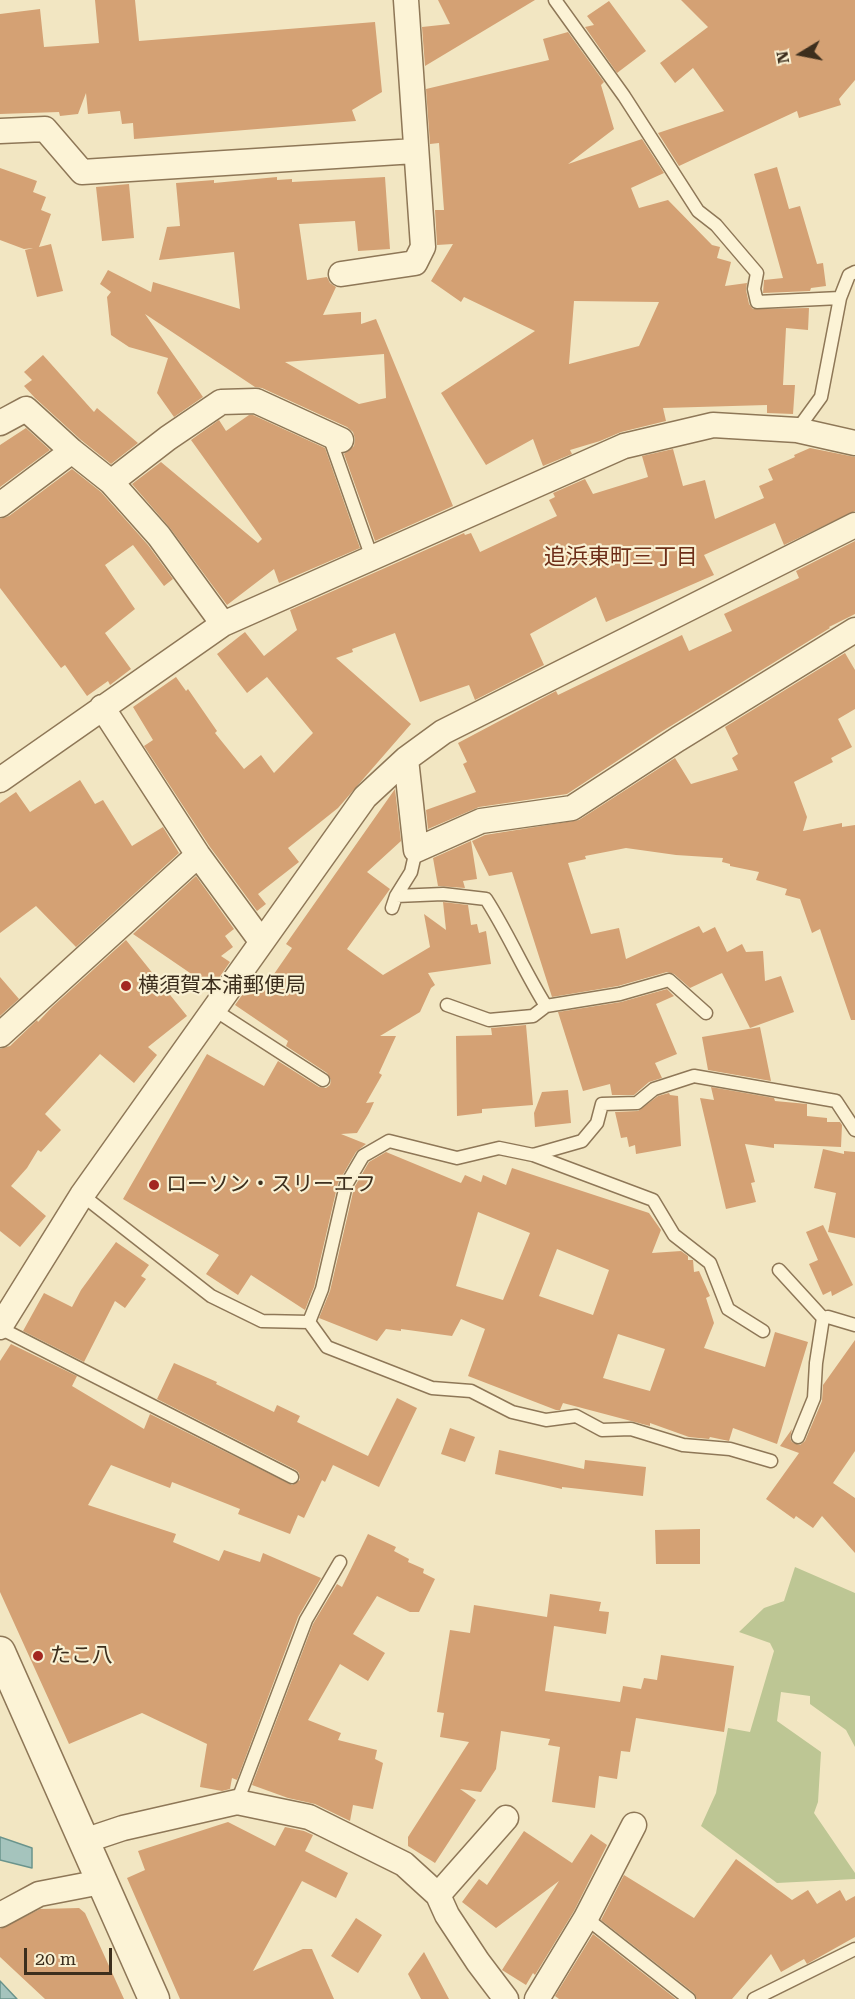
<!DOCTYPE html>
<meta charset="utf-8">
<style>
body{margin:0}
#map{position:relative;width:855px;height:1999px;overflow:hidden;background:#f2e6c2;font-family:"Roboto Serif",serif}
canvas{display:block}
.north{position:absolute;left:771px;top:24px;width:60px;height:60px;-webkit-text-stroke:4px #f9f0d2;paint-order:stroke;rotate:260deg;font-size:16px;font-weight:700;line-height:24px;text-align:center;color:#3c2e1d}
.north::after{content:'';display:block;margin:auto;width:21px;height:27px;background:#3c2e1d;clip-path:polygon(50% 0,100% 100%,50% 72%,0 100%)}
.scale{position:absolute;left:24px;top:1948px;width:88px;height:27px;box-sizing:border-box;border:3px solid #3c2e1d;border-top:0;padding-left:8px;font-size:18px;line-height:21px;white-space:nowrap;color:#3c2e1d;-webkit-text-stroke:4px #f9f0d2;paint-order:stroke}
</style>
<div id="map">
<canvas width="855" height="1999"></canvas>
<div class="north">N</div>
<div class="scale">20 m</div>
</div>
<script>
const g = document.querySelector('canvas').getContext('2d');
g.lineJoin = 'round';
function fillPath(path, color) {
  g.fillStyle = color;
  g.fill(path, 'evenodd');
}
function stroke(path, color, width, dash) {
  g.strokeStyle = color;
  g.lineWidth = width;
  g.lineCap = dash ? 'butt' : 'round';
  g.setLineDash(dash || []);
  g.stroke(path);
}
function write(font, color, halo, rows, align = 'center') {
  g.font = font + ' "Roboto Serif","Noto Sans JP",serif';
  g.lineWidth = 4.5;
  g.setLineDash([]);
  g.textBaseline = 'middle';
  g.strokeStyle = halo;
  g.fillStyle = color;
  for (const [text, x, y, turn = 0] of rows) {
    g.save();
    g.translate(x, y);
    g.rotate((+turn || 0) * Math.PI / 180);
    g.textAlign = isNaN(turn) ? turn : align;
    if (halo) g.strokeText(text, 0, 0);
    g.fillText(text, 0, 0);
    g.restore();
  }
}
fillPath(new Path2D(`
 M795,1567l60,26v154l-9,-17 -36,-26v-8l-29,-4 -4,29 44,31 -3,50 -4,11 41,60v6l-78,4 -76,-57 15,-33 12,-65 22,4 24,-81 -4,-8 -31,-11 25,-24 20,-7z`), '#bdc694');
const water = new Path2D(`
 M0,1837l32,11v20l-32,-8z
 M0,1981l17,18h-17z`);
fillPath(water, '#a5c4bd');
stroke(water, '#6a948c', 1.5);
fillPath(new Path2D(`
 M95,0h40l4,41 236,-19 7,70 -30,18 4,11 -222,18 -1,-16 -11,1 -2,-13 -32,3 -2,-21 -8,21 -18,2 -1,-4 -59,2v-100l40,-5 4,38 55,-4z
 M438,0h97l-110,66 -3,-39 28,-3z
 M681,0h174v80l-16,19 2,6 -42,13 -2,-7 -118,55 -21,-33 66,-22 -31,-43 -18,15 -15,-20 48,-36z
 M609,1l37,50 -29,22 -32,-46 9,-2 -7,-9z
 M568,32l36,50 -3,3 13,44 -46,35 74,-25 22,34 -33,15 8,20 29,-8 44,45 8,2 -3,11 14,4 -6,24 22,-3 -1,7 3,14 4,5 56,-1 -1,22 -22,-2 -3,57h12l-2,29 -26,-1v-8l-104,3 3,13 -45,11 -21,9 -30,9 2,4 -29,12 -10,-27 -47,26 -45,-72 94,-62 -71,-34 -3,5 -30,-21 22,-37 -16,1 -2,-35h9l-5,-67 -9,1 -4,-55 123,-29 -6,-21zM574,301l85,1 -20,44 -70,18z
 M777,167l12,42 11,-3 17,58 6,-1 3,23 -15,2 -1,3 -47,2 1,-13 19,-2 -29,-104z
 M0,168l37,13 -4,11 13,5 -5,13 10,4 -12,33 12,-3 12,47 -26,6 -12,-47 8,-2 -9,1 -24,-9z
 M277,177v3l15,-1v3l93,-5 5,72 -32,2 -3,-30 -56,3 8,56 20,-3 3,6 6,4 -13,28 38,-3v12l15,-5 77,187 -78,35 -31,-87 10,-8 1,-7 -2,-7 -6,-5 -85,-39 -7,-1 -110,-73 58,83 -29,20 -17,-24 11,-35 -39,-11 -18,-12 -4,-38 4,-5 -11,-8 8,-14 43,22 2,-10 87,27 -6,-57 -75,8 8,-33 13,-1 -4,-43 38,-3v3zM384,354l2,44 -27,6 -74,-42z
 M129,184l5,54 -32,3 -6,-54z
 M43,355l51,57 3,-4 41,35 -27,21 -30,-24 -46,-42 -11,-12 8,-6 -8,-8z
 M249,415h4l72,33 35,100 -81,35 -5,-14 -47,36 -57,-77 -38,-44 29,-22 97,81 4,-4 -71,-99 28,-20 7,11z
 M26,428l24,22 -50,37v-42z
 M810,448l45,9v54l-71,34 -9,-22 -40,18 -31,14 10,20 -108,47 -10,-25 -66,37 14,31 -69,35 -6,-15 -49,17 -25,-69 -43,16 1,3 -17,6 75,66 -73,84 -50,40 11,14 -41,32 8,10 -9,7 -47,-64 -66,-101 9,-6 -20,-33 43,-30 10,14 2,-2 29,42 -2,2 29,36 17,-14 13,18 39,-40 -46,-56 -20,16 -30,-39 28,-22 19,24 33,-26 -7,-20 174,-77 1,2 6,-2 9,19 77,-36 -8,-16 6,-3 -2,-4 32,-14 8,15 55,-17 -6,-21 31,-7 10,37 22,-6 10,39 49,-21 -5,-12 14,-6 -5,-11 27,-12 -1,-2z
 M72,469l29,23 47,53 25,34 -9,7 -31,-41 -28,20 30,44 -30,24 26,36 -21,16 -2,-4 -21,15 -22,-31 -4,3 -61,-80v-69l9,-3z
 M855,541v73l-26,13 1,1 -169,104 -94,62 -88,13 -51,22 -2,-19 50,-18 -13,-28 4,-2 -9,-19 98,-52 2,4 124,-60 7,16 43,-20 -8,-17 75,-36 -3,-7z
 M845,653l10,17v39l-17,10 14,28 -21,11 2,4 -39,20 13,35 -4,14 39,-8v4l13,-2v195h-4l-31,-91 -8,4 -12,-34 -15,-4 2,-6 -31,-9 3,-8 -29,-6v-2l-8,-2 1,-4 -47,-3 -50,-7 -41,8 1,3 -18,4 23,71 28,-6 7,31 73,-33 4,7 12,-6 12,25 15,-8 4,8 17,-1 2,30 16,-5 13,36 -44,16 -28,-55 -32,15 -16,-14 -7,-2 -49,14 -66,11 -40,-125 -23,4 -17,-35 13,-6 94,-15 96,-62 16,26 47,-14 -6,-12 6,-4 -13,-27z
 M80,780l15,24 8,-4 29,46 31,-19 16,26 -103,94 -40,-41 -36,27v-130l16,-11 14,20z
 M395,789l6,52 -34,31 23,17 -43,60 36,26 47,-28 -6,-33 22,16 -3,-28 25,3 3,20 6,-1 2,9 7,-2 5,33 -63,9 7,12 -4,3 -11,24 -40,24h16l-17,37 3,2 -16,28 8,-1 -5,11 -12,20 -16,1 25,10 -10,8 -18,31 -24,104 -9,23 -54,-35 -13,20 -32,-21 13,-19 -96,-56 84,-145 57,32 14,-25 41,26 7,1 4,-3 1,-5 -4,-7 -41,-27 2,-5 -53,-36 20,-28 10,10 27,-39 -6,-4z
 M471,841l6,38 -14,2 2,7 -27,-2 -5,-28z
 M196,876l38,53 -9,7 8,11 -12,9 9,6 -18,26 -79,-54z
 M126,940l61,76 -39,31 9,8 -23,28 -34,-29 -55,60 16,16 -20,22 -3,-2 -11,18 -16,18 35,30 -26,31 -20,-16v-182l10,-3 27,-26 1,2 14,-15z
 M0,977l19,22 -19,17z
 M667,989l7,7 -18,8 21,50 -22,9 7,15 -13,4 -15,13h-22l-2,-11 -27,7 -25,-79 63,-10z
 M526,1025l7,80 -51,4v4l-25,3 -1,-80 36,-1 -1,-7z
 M760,1027l11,54 -63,-11 -6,-33z
 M711,1087l63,11 1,3 32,3v12l20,2v4h13l2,3 -1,22 -67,-3v4l-29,-4 10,38 -4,1 5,19 -30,7 -26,-111 14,2z
 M568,1090l3,33 -36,4 -1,-14 8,-21z
 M669,1093l1,2 8,1 3,50 -45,8 -1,-9 -6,2 -2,-10 -6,1 -6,-26 23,-1 20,-15z
 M823,1149l21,5v-3l11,1v86l-27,-6 8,-39 -22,-5z
 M386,1152l75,31 4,-8 16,7 2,-7 23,10 6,-17 137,45 12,17 -9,23 29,-2 7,5v4h5l1,12 5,-1 11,25 -4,2 8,25 -10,25 61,19 10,-35 33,10 -31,102 -44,-16 -4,13 -19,-4 -1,2 -20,-2 -39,-14v3l-87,-23 -3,7h-4l-88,-34 17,-47 -24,-10 -9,17 -51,-7v2l-15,-2 -9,12 -58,-23 11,-27 24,-103 15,-26zM478,1212l52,21 -27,67 -47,-14zM557,1249l52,21 -16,45 -54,-19zM618,1334l47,15 -15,42 -47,-13z
 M823,1225l30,60 -21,11 -1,-5 -8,4 -14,-31 9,-4 -12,-28z
 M116,1242l33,23 -8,11 5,3 -21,29 -10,-7 -31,61 -61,-31 21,-38 28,14 9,-17z
 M855,1340v111l-22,32 22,15v55l-33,-37 -9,12 -17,-12 -2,3 -28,-20 33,-46 -19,-7 12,-17 -2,9 2,4 8,3 5,-4 17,-40 1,-16z
 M11,1344l66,32 -5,10 72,43 6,-15 142,71 8,-5 -1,-7 -3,-3 -139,-71 17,-36 43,19 -1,2 58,28 3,-7 23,11 -3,6 71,34 29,-58 20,10 -38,79 -46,-22 -8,17 -3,-2 -18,38 -6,-3 -8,19 -52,-20 2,-5 -68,-27 -2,6 -59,-23 -23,40 88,29 -3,8 46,19 5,-11 36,12 3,-9 58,25 -23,39 -61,163 -5,-2 -2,11 -8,2 -22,-4 7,-43 -65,-31 -73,31 -69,-152v-231z
 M450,1428l25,9 -10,25 -24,-8z
 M499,1450l85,19 1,-9 61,7 -3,29 -81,-9v2l-67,-15z
 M700,1529v35h-44l-1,-34z
 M368,1534l28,13 -2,4 15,8 -1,3 16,7 -1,4 12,6 -16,33h-9l-33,-16 -24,38 32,19 -17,28 -28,-17 -32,56 33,13 -3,7 39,10 -2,9 8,4 -10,46 -20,-4 -3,16 -35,-17 -27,-6 -36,-13 61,-161 24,-40 5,3z
 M550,1594l51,8 -2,9 10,1 -3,22 -52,-8 -9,65 75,11 3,-16 18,3 3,-11 13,2 4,-25 73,11 -10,66 -88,-14 -6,34 -9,-1 -4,28 -18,-3 -4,32 -43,-6 8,-55 -12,-2 2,-6 -49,-8 -5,38 -15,23 -21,-3 16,11 -41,63 -27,-17v-9l61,-95 -29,-5 4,-24 -7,-1 13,-82 20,3 4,-28 73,12z
 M228,1822l47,24 10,-19 19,4 9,4 -8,16 43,22 -12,25 -34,-17 -49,90 50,-22h9l22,50h-154l-53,-121 18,-8 -7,-19z
 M524,1831l48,32 19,-29 16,11 -33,66 -39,64 -2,-2 -7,12 -24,-15 57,-89 -63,47 -34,-26 17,-23 8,6z
 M736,1859l56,41 16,-10 9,14 23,-14 6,11 9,-5v41l-48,27 -3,-5 -23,13 -10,-18 -39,45h-35l-3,-6 -93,-73 23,-45 70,43z
 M79,1908l6,5 39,86h-79l-45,-42v-28l40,-20z
 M356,1918l26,17 -24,38 -27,-17z
 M593,1934l83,65h-117l-4,-3z
 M424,1952l25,47h-28l-13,-25z`), '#d4a174');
const service = new Path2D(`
 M555,0l69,96 74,115 18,14 41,48 -3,16 3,13 83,-4
 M797,430l24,-33 19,-99 9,-23 6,-3
 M329,436l43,122
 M396,896l47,-2 43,5c22,34 38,72 60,107l74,-12 49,-14 37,33
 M392,908l4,-12 15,-24 5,-22
 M447,1005l42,15 44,-4 13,-10
 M213,1009l110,71
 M533,1155l120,45 21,35 36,28 18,46 35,22
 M82,1195l129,101 51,25 47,1 18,25 105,41 39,3 41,21 34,8 30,-4 26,14 29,-1 52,16 47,4 41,12
 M779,1270l44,48 -7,45 -2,35 -16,39
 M823,1318l5,-1 27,8
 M309,1322l13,-33 24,-104 17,-29 26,-15 68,17 42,-10 34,7 49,-14 15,-18 5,-19 35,-1 17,-14 40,-13 142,25 19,29
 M0,1328l292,149
 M237,1802l69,-182 34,-58
 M586,1918l103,81
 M754,1999l101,-50`);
const minor = new Path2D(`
 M0,131l45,-2 37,43 333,-21
 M341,274l74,-11 8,-16 -17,-247
 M0,423l26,-14 46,42 39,31 48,54 64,88
 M111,482l57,-44 53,-36 35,-1 85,39
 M0,505l72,-54
 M102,707l96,148 63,86
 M406,759l10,91 65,-29 91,-13 106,-69 177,-109
 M0,780l223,-156 401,-178 89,-21 84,5 58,13
 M0,1035l198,-180
 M0,1327l82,-132 283,-398 41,-38 37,-27 412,-207
 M84,1841l39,-13 114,-26 72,15 95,47 34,31 9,20 31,47 28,37
 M438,1895l68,-77
 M0,1915l39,-21 62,-12
 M537,1999l49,-81 48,-93`);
const tertiary = new Path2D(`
 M0,1652l154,347`);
stroke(service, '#8e7757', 15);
stroke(minor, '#8e7757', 27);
stroke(tertiary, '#8e7757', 33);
stroke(service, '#fcf3d6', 12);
stroke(minor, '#fcf3d6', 24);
stroke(tertiary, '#fcf3d6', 30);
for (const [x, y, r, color] of [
 [126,986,6,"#a32721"],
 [154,1185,6,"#a32721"],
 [38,1656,6,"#a32721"]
]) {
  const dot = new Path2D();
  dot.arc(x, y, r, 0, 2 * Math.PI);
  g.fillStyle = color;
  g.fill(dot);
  stroke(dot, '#f9f0d2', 2);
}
write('21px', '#3c2e1d', '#f9f0d2', [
 ["横須賀本浦郵便局",138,986],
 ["ローソン・スリーエフ",166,1185],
 ["たこ八",50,1656]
], 'left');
write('22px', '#6d2e18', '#f9f0d2', [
 ["追浜東町三丁目",621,558]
]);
</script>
